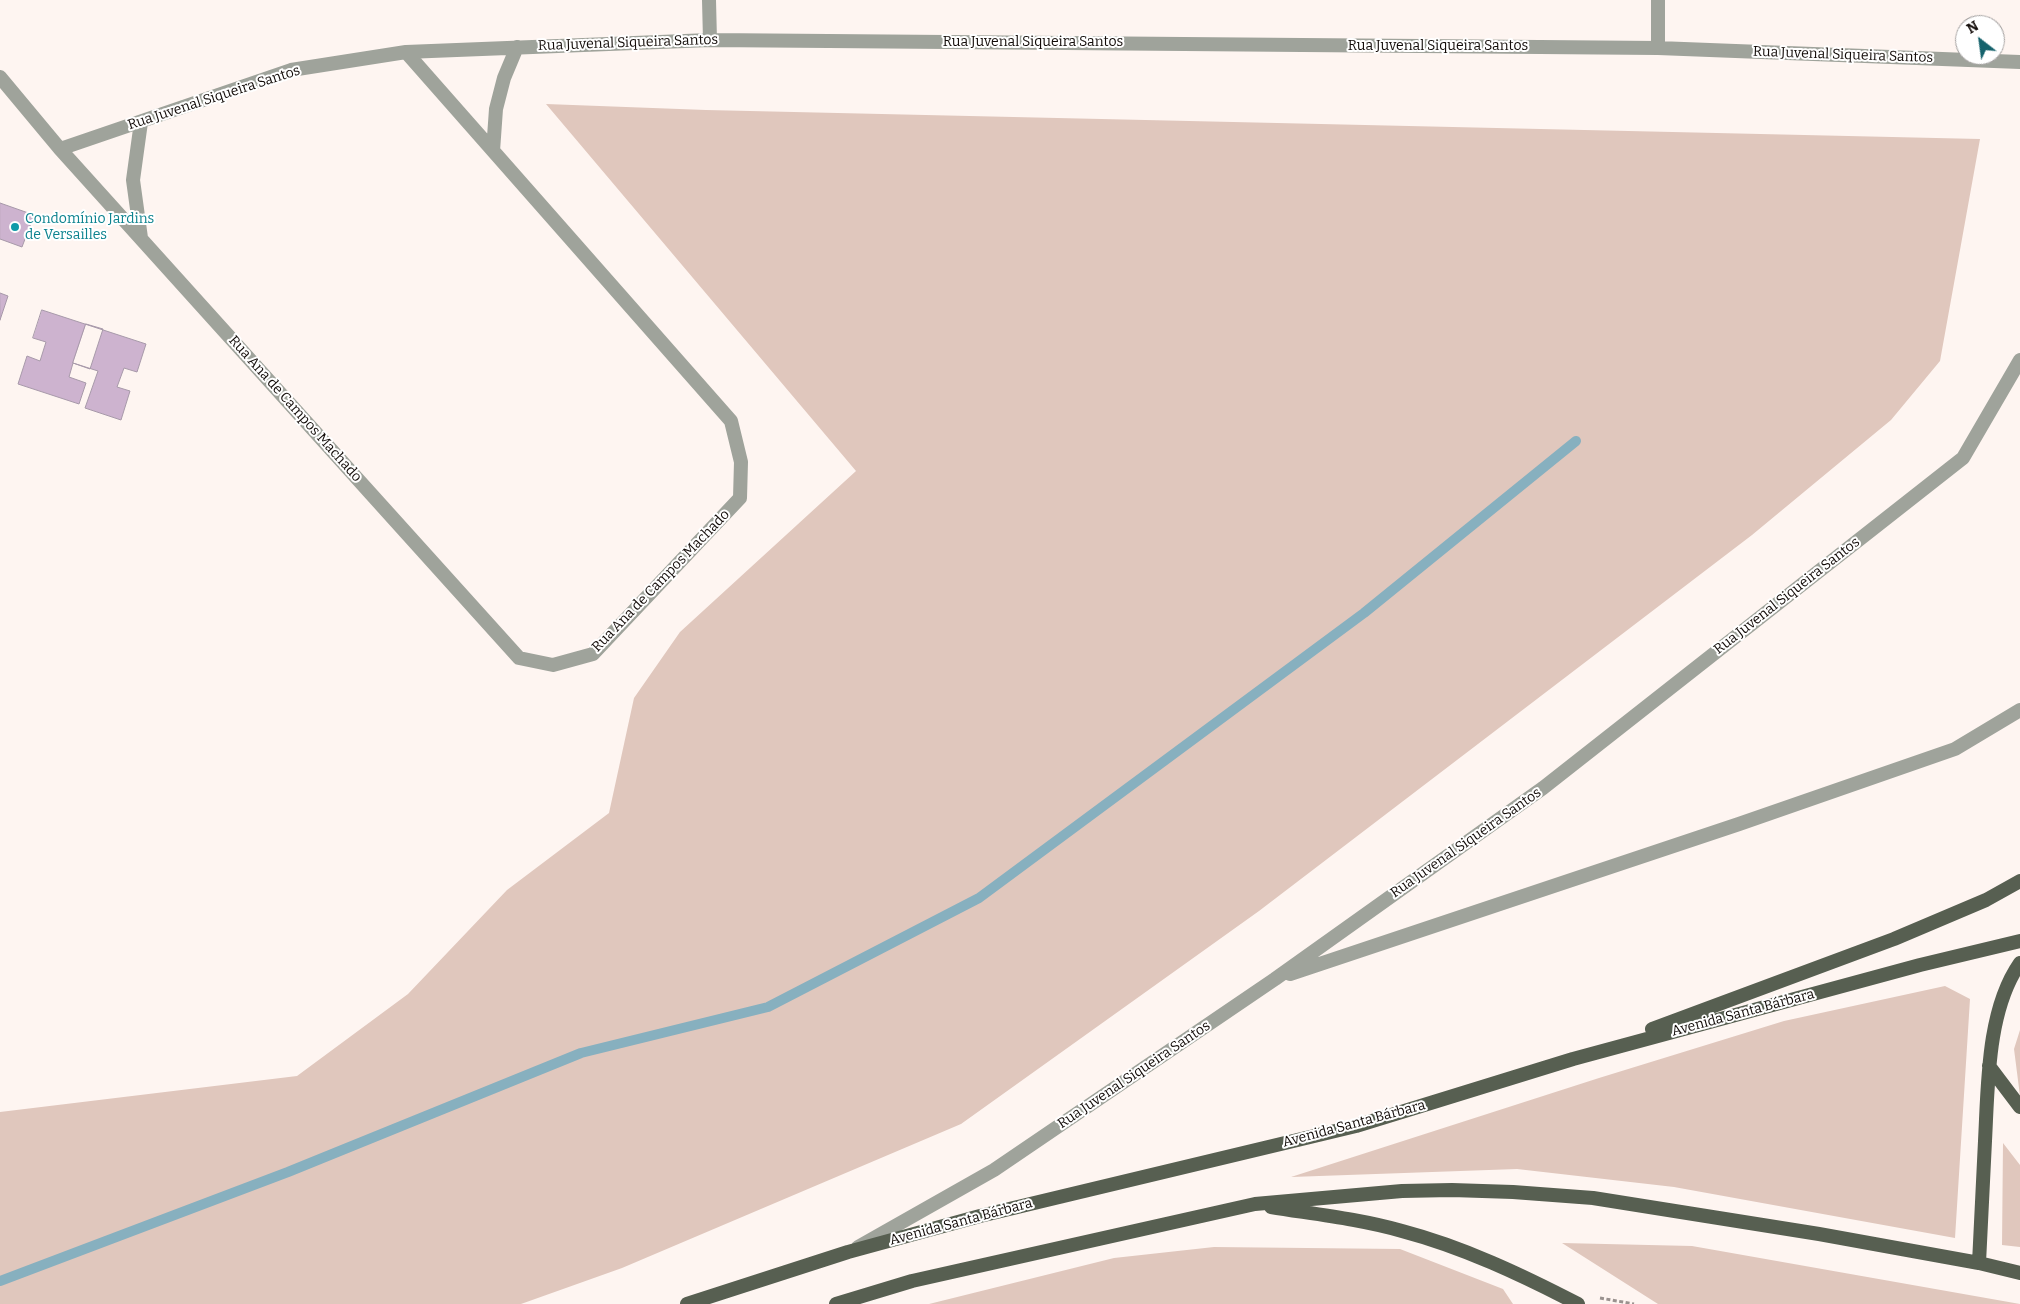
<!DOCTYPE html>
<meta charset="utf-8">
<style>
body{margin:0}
#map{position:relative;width:2020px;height:1304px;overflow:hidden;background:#fef5f1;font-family:Bitter,serif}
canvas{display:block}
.north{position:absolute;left:1955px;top:15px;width:50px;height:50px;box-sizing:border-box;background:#fff;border:1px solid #a09d9c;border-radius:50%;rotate:330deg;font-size:14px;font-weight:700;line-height:20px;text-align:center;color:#110a07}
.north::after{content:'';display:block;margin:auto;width:18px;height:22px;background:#15626c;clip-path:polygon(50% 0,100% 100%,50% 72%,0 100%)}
</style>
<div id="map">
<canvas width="2020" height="1304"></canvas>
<div class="north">N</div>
</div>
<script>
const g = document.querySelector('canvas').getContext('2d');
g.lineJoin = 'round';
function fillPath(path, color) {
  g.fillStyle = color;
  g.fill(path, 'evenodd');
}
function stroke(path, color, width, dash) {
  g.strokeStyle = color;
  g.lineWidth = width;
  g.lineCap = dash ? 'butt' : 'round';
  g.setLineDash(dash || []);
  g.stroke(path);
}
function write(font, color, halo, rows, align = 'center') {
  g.font = font + ' Bitter,serif';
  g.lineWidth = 4;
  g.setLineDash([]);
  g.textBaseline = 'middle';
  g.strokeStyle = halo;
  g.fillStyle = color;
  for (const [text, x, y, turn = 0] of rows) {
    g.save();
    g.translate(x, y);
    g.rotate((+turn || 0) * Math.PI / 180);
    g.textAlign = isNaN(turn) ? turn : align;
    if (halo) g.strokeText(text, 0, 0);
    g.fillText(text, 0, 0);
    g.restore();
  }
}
fillPath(new Path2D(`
 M546,104l160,6 1274,29 -40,222 -49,59 -139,115 -493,376 -298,213 -339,144 -101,36h-521v-192l297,-36 111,-82 99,-104 102,-77 25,-115 46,-66 176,-161z
 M1945,986l25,13 -15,239 -281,-51 -157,-18 -226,8 308,-99 185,-57z
 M2020,1030v66l-6,-47z
 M2003,1143l17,22v82l-18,-2z
 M1562,1243l130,3 328,58h-362z
 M1214,1247l186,2 103,40 10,15h-584l185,-46z`), '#e0c7bd');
stroke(new Path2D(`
 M0,1281l288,-109 293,-119 187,-46 211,-109 385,-285 212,-172`), '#87b0bf', 10);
const building = new Path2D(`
 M0,203l34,12 -12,32 -22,-8z
 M0,293l8,3 -8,24z
 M42,310l104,34 -9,28 -13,-4 -7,19 13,4 -9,29 -36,-12 13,-37 -25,-8 -4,14 17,6 -7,21 -61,-20 9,-28 13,5 6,-19 -13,-4z
 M86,324l17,5 -13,40 -17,-6z`);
fillPath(building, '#cdb3cf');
stroke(building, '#a799a9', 1);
stroke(new Path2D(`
 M1600,1298l34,6`), '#9a928f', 3, [4, 2.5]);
stroke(new Path2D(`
 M709,0l1,40
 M1658,0v48
 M0,77l60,72 459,509 34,7 40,-11 147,-156 1,-36 -10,-41 -325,-369
 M60,149l231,-79 115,-18 304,-12 948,8 362,14
 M493,151l3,-42 8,-31 13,-31
 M141,238l-8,-58 8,-58
 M1290,974l449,-150 216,-75 65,-39
 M858,1247l136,-77 281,-191 268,-191 420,-330 57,-98`), '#9fa39b', 14);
stroke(new Path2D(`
 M1652,1029l242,-90 92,-39 34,-19
 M1989,1066l31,41
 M1271,1207c43,7 89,12 131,24 61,16 120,44 176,73
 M1979,1263c2,-40 4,-81 6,-122 3,-56 2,-131 35,-178
 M687,1304l161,-52 132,-36 376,-90 217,-67 347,-94 100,-24
 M836,1304l76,-23 343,-77 147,-13 50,-1 61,2 80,6 226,36 160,29 41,10`), '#575f51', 14);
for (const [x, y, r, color] of [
 [15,227,5,"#0f9aa8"]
]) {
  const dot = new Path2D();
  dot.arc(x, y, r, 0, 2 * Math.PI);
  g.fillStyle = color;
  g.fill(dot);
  stroke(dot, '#fff', 2);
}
write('14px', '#110a07', '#fff', [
 ["Rua Juvenal Siqueira Santos",1033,42],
 ["Rua Juvenal Siqueira Santos",628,43,-2],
 ["Rua Juvenal Siqueira Santos",1438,46],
 ["Rua Juvenal Siqueira Santos",1843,55,2],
 ["Rua Juvenal Siqueira Santos",214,98,-18],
 ["Rua Ana de Campos Machado",295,409,48],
 ["Rua Ana de Campos Machado",661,581,-46],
 ["Rua Juvenal Siqueira Santos",1787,596,-38],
 ["Rua Juvenal Siqueira Santos",1466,843,-35],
 ["Avenida Santa Bárbara",1743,1013,-15],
 ["Rua Juvenal Siqueira Santos",1134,1075,-34],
 ["Avenida Santa Bárbara",1354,1124,-15],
 ["Avenida Santa Bárbara",961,1222,-15]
]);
write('14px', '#0d838f', '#fff', [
 ["Condomínio Jardins",25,219],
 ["de Versailles",25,235]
], 'left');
</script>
